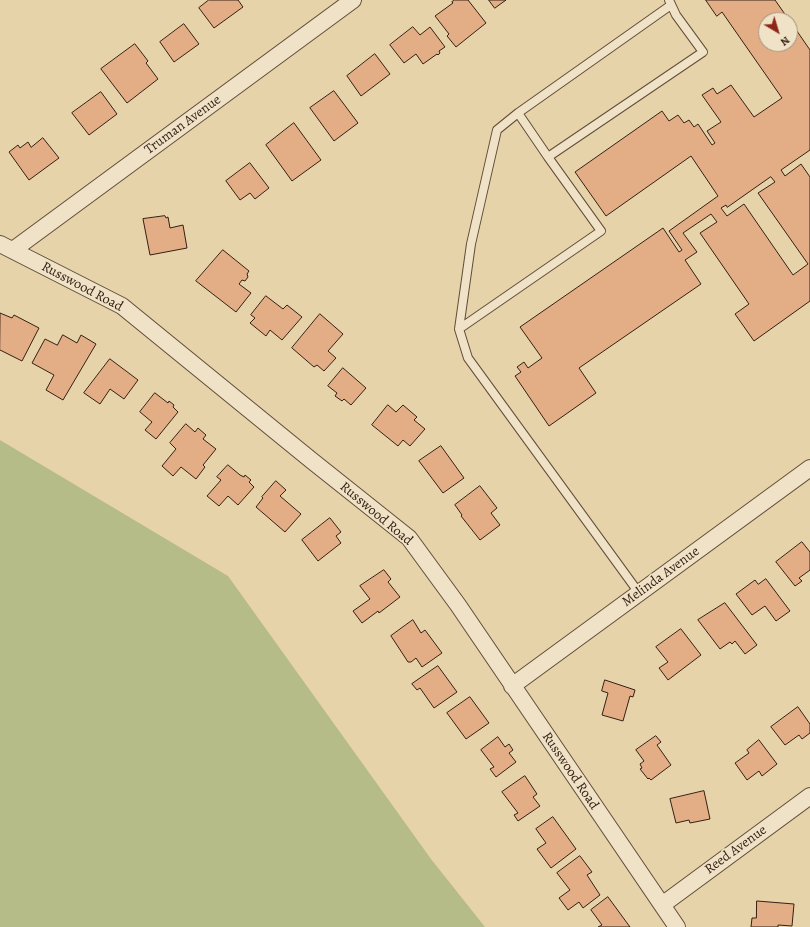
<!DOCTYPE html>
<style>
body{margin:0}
#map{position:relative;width:810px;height:927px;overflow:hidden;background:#e7d3a9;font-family:Alegreya,serif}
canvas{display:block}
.north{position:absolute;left:758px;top:12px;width:40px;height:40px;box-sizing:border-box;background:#efe2c7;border:1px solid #a5947f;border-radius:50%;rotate:142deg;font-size:11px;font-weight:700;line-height:16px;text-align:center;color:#352014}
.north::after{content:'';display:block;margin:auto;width:14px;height:18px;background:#8f2418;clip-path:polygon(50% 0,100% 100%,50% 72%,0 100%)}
</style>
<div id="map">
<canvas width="810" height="927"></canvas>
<div class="north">N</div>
</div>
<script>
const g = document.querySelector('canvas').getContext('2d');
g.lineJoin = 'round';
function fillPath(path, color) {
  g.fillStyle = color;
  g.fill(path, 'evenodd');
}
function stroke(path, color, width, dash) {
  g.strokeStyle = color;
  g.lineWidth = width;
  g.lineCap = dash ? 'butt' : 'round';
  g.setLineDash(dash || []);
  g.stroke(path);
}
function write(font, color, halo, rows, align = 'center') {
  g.font = font + ' Alegreya,serif';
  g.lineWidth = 3.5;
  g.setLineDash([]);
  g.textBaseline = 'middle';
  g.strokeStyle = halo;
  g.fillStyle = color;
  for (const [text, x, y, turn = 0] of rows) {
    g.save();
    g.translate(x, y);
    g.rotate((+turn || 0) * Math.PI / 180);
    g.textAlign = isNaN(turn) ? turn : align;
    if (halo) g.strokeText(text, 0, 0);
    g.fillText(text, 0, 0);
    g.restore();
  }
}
fillPath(new Path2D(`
 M0,440l228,136 203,283 54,68h-485z`), '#b6bc88');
const building = new Path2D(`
 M209,0h29l5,7 -29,21 -15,-20z
 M455,0h13l18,23 -30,24 -9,-11 2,-2 -14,-18 18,-13 -1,-1z
 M489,0h17l-11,8z
 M706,0h69l14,20h-23v24h24v-23l20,29v100l-29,20 4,6 16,-12 9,13v124l-56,40 -19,-27 14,-10 -49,-71 17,-11 -6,-8 -28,19 14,19 -12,8 16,24 -122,84 17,25 -47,33 -34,-50 6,-4 -4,-5 7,-5 4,6 14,-10 -22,-31 143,-99 16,24 3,-2 -13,-19 49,-35 -27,-40 -85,60 -31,-44 87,-61 7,10 9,-6 6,8 5,-3 5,7 4,-3 14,21 3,-2 -8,-12 14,-9 -19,-27 11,-7 4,6 14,-9 23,32 28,-19 -60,-86 -5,4zM771,177l4,5 -17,11 50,71 -15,11 -49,-71 -17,12 -6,-8 5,-3 1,2z
 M184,24l15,20 -25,18 -14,-20z
 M413,27l7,8 10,-8 15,20 -6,4 1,2 -2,2 -1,-1 -14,10 -7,-10 -12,9 -14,-18z
 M135,44l13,17 -2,2 12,16 -31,24 -26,-34z
 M375,54l15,20 -29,22 -14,-20z
 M334,91l24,32 -24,18 -24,-33z
 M101,92l16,22 -28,21 -17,-22z
 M294,123l27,37 -29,21 -26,-36z
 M43,138l16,20 -30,22 -20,-28 9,-7 2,3 8,-6 3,5z
 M250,163l19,25 -14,11 -5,-6 -10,7 -14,-19z
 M165,216l1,2 2,-1 2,11 13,-3 4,23 -37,7 -7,-36z
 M223,250l26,21 -2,3 1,3 -3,4 -3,-1 -3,4 12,9 -15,19 -40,-31z
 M266,296l17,13 4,-4 15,12 -20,23 -12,-10 -4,6 -16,-13 5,-5 -4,-3z
 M0,314v-1l12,5 2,-3 25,13 -17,33 -22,-11z
 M320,314l23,20 -15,17 8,7 -12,13 -7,-6 -3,2 -22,-19z
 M63,335l14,8 4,-8 15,9 -33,56 -17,-10 8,-15 -22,-12 13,-24 12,6z
 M110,359l28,21 -14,19 -14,-10 -10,15 -16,-11z
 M343,368l23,20 -15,17 -7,-6 -2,2 -7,-5 2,-3 -9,-7z
 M155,393l13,10 1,-2 5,4 -1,2 5,5 -22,27 -11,-9 7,-8 -12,-10z
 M388,405l8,7 7,-7 14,12 -3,3 11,9 -15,17 -7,-6 -5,6 -26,-21z
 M186,424l9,8 3,-4 8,7 -3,4 13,10 -13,16 2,2 -9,12 -15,-12 -8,9 -11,-10 14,-17 -6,-6z
 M441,446l23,32 -21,15 -24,-32z
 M228,465l12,10 4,2 1,-2 6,5 -2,2 5,5 -16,18 -10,-9 -9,10 -12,-10 14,-16 -4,-3z
 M276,481l10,9 -6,6 21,18 -16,18 -29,-25 7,-9 -1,-1z
 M480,486l17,22 -6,5 9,12 -20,15 -19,-24 1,-1 -7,-10z
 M330,518l11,14 -5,4 5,7 -23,18 -16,-21z
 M802,542l8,10v18l-11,8 3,3 -7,5 -19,-24z
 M384,570l7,9 -3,3 12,15 -21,16 -1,-2 -16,12 -9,-12 17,-12 -10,-13z
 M766,579l24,32 -14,10 -11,-15 -13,9 -16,-21 19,-14 3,4z
 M725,603l32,42 -12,9 -10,-13 -3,3 -2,-2 -10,7 -22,-29z
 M413,620l8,13 4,-3 17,23 -20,14 -6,-9 -5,4h-3l-17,-26z
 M681,629l20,26 -33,25 -9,-12 9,-6 -12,-15z
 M438,666l19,26 -23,16 -14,-20 -3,2 -5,-6z
 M605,680l30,10 -2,7 -3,-1 -7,25 -21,-6 6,-22 -6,-2z
 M470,697l19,26 -23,16 -19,-26z
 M798,707l12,17v9l-8,6 -3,-4 -14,10 -14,-18z
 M656,736l5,6 -4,3 14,20 -20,15 -2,-2 -1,1 -8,-10 2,-1 -2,-4 4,-3 -8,-11z
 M498,737l7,10 4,-3 4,6 -4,3 7,9 -20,15 -6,-8 4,-2 -13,-17z
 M759,740l18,24 -15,12 -3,-5 -12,9 -12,-17 14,-10 -2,-3z
 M525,776l12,18 -4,3 7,9 -22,15 -4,-6 4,-2 -16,-21z
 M704,791l6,28 -20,4 -1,-3 -13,3 -6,-24z
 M553,817l23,32 -25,19 -14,-19 9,-6 -10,-14z
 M580,856l12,16 -5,3 13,20 -17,13 -4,-6 -11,8 -9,-12 11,-8 -13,-17z
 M608,897l22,30h-32l4,-2 -11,-15z
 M757,901l37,3 -2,22 -14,-1v2h-27l1,-9h4z`);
fillPath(building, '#e3ad86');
stroke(building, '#352014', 1);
const service = new Path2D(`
 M669,0l7,15 27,37 -155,105 53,74 -142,98 12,-85 26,-114 21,-17 153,-108
 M518,113l30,44
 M459,329l9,29 171,235`);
const minor = new Path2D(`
 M0,244l122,62 189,154 98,78 49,67 219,322
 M13,250l340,-250
 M512,686l298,-218
 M662,905l148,-109`);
stroke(service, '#624d39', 10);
stroke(minor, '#624d39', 18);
stroke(service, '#efe2c7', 8);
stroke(minor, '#efe2c7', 16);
write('14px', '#352014', '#efe2c7', [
 ["Truman Avenue",183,125,-36],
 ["Russwood Road",82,287,28],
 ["Russwood Road",376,514,40],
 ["Melinda Avenue",661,577,-36],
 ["Russwood Road",570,771,56],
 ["Reed Avenue",736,850,-36]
]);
</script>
